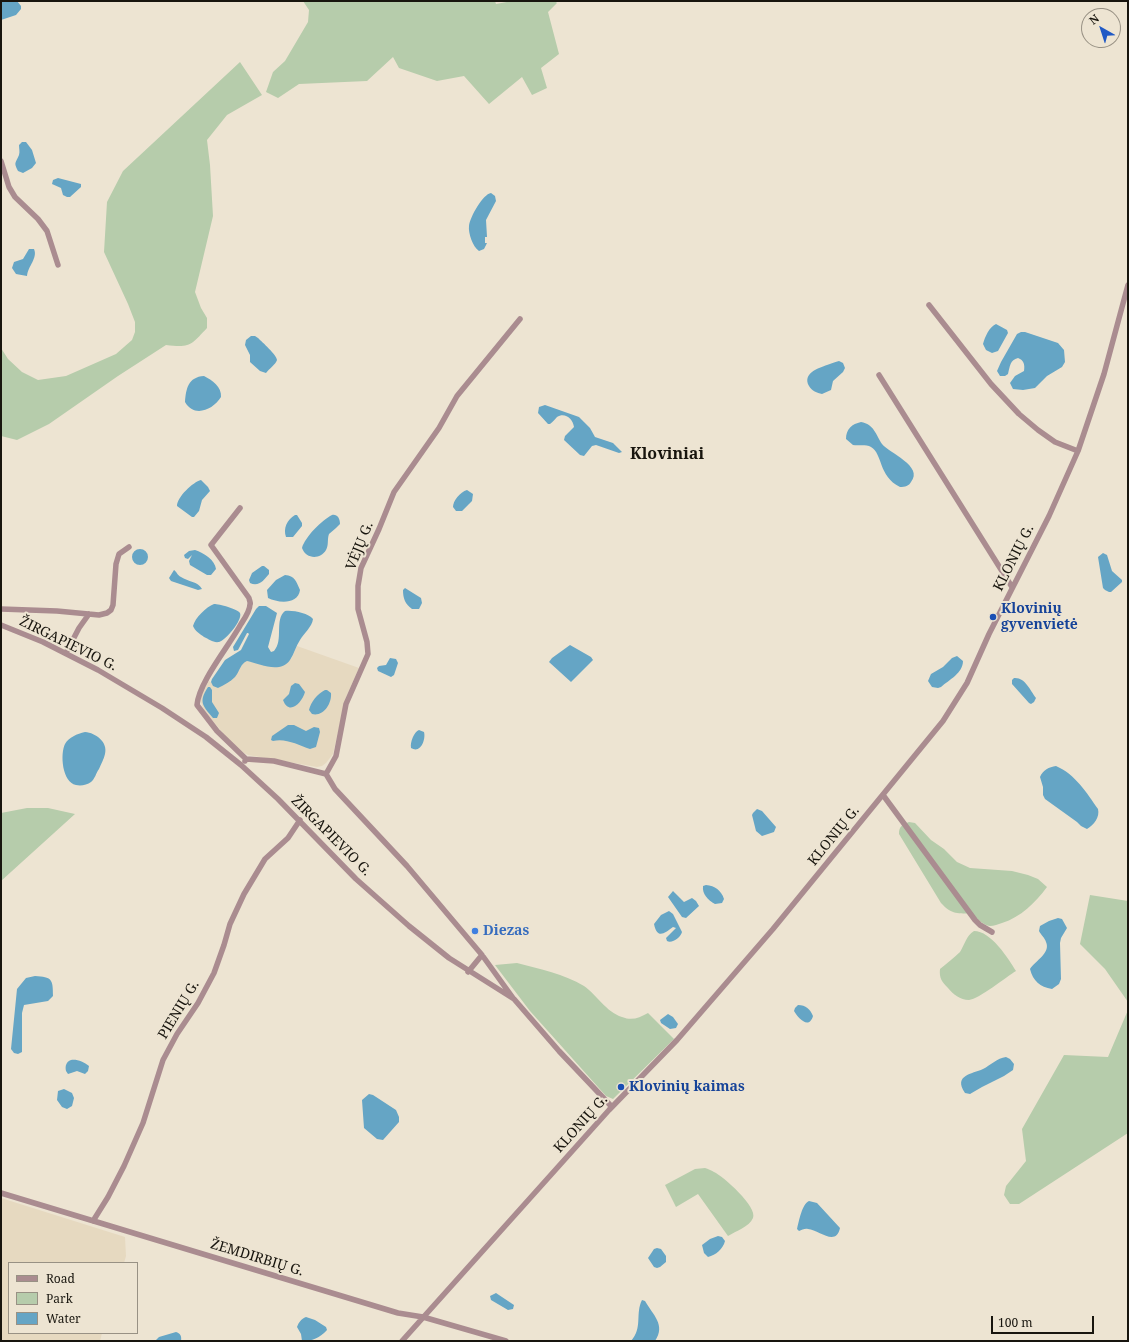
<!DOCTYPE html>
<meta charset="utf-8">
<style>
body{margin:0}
#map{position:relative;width:1129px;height:1342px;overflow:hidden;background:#ede4d2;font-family:"Noto Serif",serif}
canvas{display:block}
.frame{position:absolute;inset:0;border:2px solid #18150e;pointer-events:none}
.legend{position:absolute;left:8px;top:1262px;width:130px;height:72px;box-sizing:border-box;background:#ede4d2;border:1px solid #989184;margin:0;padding:5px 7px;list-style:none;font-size:12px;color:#18150e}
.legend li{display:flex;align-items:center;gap:8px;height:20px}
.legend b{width:20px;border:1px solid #989184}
.north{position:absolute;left:1081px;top:8px;width:40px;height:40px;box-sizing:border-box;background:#ede4d2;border:1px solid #989184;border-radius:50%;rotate:321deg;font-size:11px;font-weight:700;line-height:16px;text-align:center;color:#18150e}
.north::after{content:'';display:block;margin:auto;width:14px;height:18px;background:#2059c5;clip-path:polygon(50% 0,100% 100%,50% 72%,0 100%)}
.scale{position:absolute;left:991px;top:1316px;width:103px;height:18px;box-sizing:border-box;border:2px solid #18150e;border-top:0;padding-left:5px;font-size:12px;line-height:14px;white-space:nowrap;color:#18150e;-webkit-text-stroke:3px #ede4d2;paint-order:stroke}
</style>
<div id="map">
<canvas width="1129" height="1342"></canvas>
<div class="frame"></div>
<ul class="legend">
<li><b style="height:5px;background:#aa8c90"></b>Road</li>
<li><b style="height:11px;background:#b6ccab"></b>Park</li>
<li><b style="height:11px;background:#65a5c5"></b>Water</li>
</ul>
<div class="north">N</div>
<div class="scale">100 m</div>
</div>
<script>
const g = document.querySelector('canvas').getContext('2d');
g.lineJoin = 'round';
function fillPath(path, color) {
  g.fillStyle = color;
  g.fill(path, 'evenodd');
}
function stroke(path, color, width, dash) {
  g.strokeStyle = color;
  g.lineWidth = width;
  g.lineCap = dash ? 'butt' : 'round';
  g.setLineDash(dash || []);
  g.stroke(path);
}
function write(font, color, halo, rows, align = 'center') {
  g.font = font + ' "Noto Serif",serif';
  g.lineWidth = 4;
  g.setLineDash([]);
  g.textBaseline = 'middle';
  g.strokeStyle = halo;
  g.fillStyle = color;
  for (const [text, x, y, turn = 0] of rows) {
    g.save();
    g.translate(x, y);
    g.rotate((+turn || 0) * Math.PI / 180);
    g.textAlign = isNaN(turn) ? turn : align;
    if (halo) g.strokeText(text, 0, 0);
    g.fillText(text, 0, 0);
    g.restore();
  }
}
fillPath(new Path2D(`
 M297,646l62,22 -13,29 -13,57 -7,9 -4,3 -5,1 -69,-12 -4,-2 -17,-15 -23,-28 -4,-10v-4l9,-15 9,7 17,-12 6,-10 3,-4 3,-1 25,6 19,-8z
 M1,1198l124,39 1,19 -2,7h-115v70h93l-2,8h-99z`), '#e6d9c0');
fillPath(new Path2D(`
 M303,1h192l1,3 16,-3h43l2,2 -9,9 11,42 -18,14 6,20 -15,7 -10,-18 -33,27 -25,-28 -27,5 -38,-13 -6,-11 -26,24 -68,3 -21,14 -12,-6 7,-20 12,-11 23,-39 1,-12z
 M240,62l22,33 -35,20 -20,25 3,25 3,51 -18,76 6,16 6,10v10c-16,17 -16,20 -41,17l-48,31 -69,48 -32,16 -16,-4v-88l7,11 14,13 16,8 28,-4 50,-22 16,-14 3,-8v-10l-7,-18 -24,-52 3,-50 16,-31z
 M27,808h21l27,6 -74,67v-68z
 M909,822l6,1 16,17 13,9 13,13 13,6 42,3 16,4 10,4 9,8c-12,16 -26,30 -45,36 -4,1 -8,3 -12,3 -7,-1 -13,-7 -17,-12 -15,-1 -21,1 -32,-11l-42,-69c0,-8 3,-9 10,-12z
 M1090,895l38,6v101l-23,-33 -25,-25z
 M974,931c17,0 34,27 42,40 -10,6 -37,28 -47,29 -9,0 -16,-6 -21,-12 -6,-6 -9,-10 -8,-19 7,-6 14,-11 20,-17 5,-8 6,-16 14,-21z
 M517,963c23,6 47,11 67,23 13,9 22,26 38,31 10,4 17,1 26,-4l26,26 -61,60 -7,-3 -76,-85 -35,-46z
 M1128,1010v123l-109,71h-9l-6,-9 2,-9 20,-25 -4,-32 42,-74 44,2z
 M705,1168c3,1 6,2 9,4 9,4 44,35 39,46 -4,9 -17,13 -25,18l-30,-42 -22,13 -11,-22 30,-16z`), '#b6ccab');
fillPath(new Path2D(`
 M1,1h16l4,5v3l-5,6 -15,5z
 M22,142h4l6,8 4,13 -4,5 -9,5 -5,-2c-5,-9 -2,-8 1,-16 1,-3 0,-7 0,-10z
 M58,178l23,6v3l-11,10h-3l-4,-2 -2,-7 -9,-4 1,-4z
 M491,193l4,3 1,5 -10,19 1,17h-2v6h2l-3,6 -5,2c-6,-4 -11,-18 -10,-25 1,-9 14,-32 22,-33z
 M29,249h5c4,9 -6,17 -7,27l-11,-2 -4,-6 2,-6 9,-3z
 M996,324l11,6 1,3 -10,18 -6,2 -6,-3 -3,-6c2,-7 6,-17 13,-20z
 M1021,332h4l33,11 6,7 1,12 -3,5 -15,9 -12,12 -12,2 -10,-1 -3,-6 5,-7 9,-5c1,-6 0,-11 -6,-13 -8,2 -8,8 -10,16l-3,2h-5l-3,-5 4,-9 16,-28z
 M251,336h4l3,2c4,4 19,17 19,22 -1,4 -8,9 -11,13l-6,-2 -10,-9v-7l-5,-10 1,-5z
 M839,361l4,2 2,5 -2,4 -10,9 -2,9 -9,4c-5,-1 -10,-3 -13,-8 -7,-13 10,-18 18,-21 4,-1 7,-3 12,-4z
 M204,376c8,4 18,11 17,21 -8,13 -27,21 -36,5 1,-13 3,-25 19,-26z
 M545,405l34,12 11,11 5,9 18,6 9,9 -3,1 -23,-8 -4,1 -8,10 -4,-1 -16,-15 1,-4 9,-9c-1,-8 -9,-15 -17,-10 -2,2 -4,5 -7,7h-2l-10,-11 1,-6z
 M861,422c13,2 15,13 21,22 7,9 42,22 29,38 -2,4 -6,5 -11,5 -22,-11 -17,-33 -29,-40 -5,-3 -13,-1 -18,-2l-7,-6c0,-10 6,-15 15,-17z
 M201,480l7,7 2,4 -8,9 -3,11 -5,6h-2l-15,-11c0,-9 16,-24 24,-26z
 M467,490l6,4 -1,7 -10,10h-6l-3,-4c0,-6 7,-15 14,-17z
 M295,515h2l5,8v3l-9,11h-7c-3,-9 1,-17 9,-22z
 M332,515c5,-1 8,3 8,9l-4,4 -7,6c-2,5 0,11 -3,16 -6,10 -20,9 -24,-2 3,-11 20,-28 30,-33z
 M132 557a8 8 0 1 1 16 0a8 8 0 1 1-16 0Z
 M195,550c9,3 20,10 21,19l-5,6h-4l-17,-10 -1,-4 3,-6 -4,4 -3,-1 -1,-3 5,-4z
 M1103,553l4,2 5,16 10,9v2l-11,10h-2l-4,-2 -2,-2 -5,-31z
 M262,566h2l5,4v4c-5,6 -10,13 -19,9l-1,-3 3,-7z
 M174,570c3,2 3,5 7,7 7,5 17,4 21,12l-4,1 -27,-9 -2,-3z
 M285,575c10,1 11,6 15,15 -2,15 -22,13 -32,8l-1,-8 9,-10z
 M405,588l16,10 1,5 -3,6h-7c-7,-5 -9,-11 -9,-19z
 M214,604c5,0 24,5 26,9 3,7 -15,28 -21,29 -6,1 -10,-3 -15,-5 -4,-3 -9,-6 -11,-11 2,-8 13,-19 21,-22z
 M259,606h7l11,7 -9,34 3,5 3,-1c10,-11 0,-31 11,-40 8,-1 23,2 28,8 -1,8 -9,14 -13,21 -4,6 -6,14 -10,20 -10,14 -30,4 -43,1 -7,3 -7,10 -12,16 -5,5 -11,8 -17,11l-5,-2 -2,-4 1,-3 13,-19 16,-10 8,-16 -1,-1h-1l-9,17 -4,1 -1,-4 23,-38z
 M570,645l21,12 2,3 -22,22 -22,-20 3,-4z
 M957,656l6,5c0,12 -14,19 -22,26l-3,1 -6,-1 -4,-6 3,-7 12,-7 9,-9z
 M390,658l6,1 2,4 -4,12 -3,2 -13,-6 -1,-3 2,-2 7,-1z
 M1014,678c11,-1 16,12 22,20l-2,4 -3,2 -2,-1 -17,-19v-4z
 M295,683l4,1 6,8c-3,11 -16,24 -22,8l6,-6 2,-8z
 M208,687h2l2,3v12l7,11 -2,5h-4c-10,-12 -15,-16 -5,-31z
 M325,690h2l4,3c1,11 -8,24 -19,21l-3,-4c2,-8 8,-16 16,-20z
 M288,725h6l12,6 8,-4 5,1 1,4 -4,15 -6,2c-12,-4 -24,-11 -37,-8l-2,-1 1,-4z
 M419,730l5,2c2,7 -3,22 -13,16 -1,-6 3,-16 8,-18z
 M85,732c11,1 23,10 20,22 -1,5 -4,10 -6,15 -3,4 -4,10 -8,13 -4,3 -10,4 -15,3 -14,-3 -16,-31 -11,-41 4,-7 12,-10 20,-12z
 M1056,766c19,8 31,27 42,43 2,8 -4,16 -11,20l-6,-3 -4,-4 -32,-23 -2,-4v-8l-3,-10c3,-7 9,-10 16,-11z
 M757,809l5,2 14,16 -2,5 -12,4 -6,-5 -4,-16 1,-2z
 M706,885c9,1 15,5 18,14l-2,4 -7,1c-7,-4 -13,-10 -12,-18z
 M673,891l11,11 8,-4 4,3 3,5 -13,12 -4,-1 -14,-20z
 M669,911l4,3 9,18c-1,5 -10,12 -15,9l-1,-3 10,-10 -3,-1c-9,7 -16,12 -19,-3l7,-9z
 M1058,918l4,1 5,9 -6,10 -1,5 1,36 -2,5 -7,5c-12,-2 -19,-8 -22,-20 5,-8 21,-16 16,-27 -1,-4 -5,-7 -7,-11l1,-5 9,-5z
 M35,976c17,1 18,3 18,20l-5,5 -24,4 -2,8v39l-4,2 -4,-1 -3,-4 6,-60 9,-11z
 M798,1005c8,0 12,4 15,11 -4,14 -15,2 -19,-5l1,-3z
 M668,1014l5,3 5,7 -2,4 -6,1 -9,-6 -1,-3z
 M1006,1057l4,2 4,5 -1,6 -9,6 -22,11 -12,7 -5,-1c-12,-18 7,-19 18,-24 8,-4 14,-11 23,-12z
 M71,1060c6,-1 13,2 18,6l-1,5 -3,3 -8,-3 -9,3 -2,-3c-1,-5 0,-9 5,-11z
 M64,1089l8,4 2,5 -2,8 -5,3 -5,-2 -5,-7 1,-9z
 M369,1094l4,1 23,15 3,7v5l-16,18 -6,-1 -13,-11 -2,-28z
 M809,1201l8,2 23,25c-4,19 -21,2 -32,1 -3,-1 -6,1 -9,2l-2,-2c2,-8 5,-25 12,-28z
 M718,1236l4,1 3,4c-2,8 -9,14 -17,16l-4,-4 -2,-8 8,-6z
 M657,1248l4,1 5,7v6l-6,5 -3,1 -3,-1 -6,-9 6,-9z
 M496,1293l18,12 -1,4 -5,1 -17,-10 -1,-4z
 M642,1300l3,1c8,14 21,24 10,40h-24c12,-13 4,-27 11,-41z
 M306,1317l9,3 11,7 1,3c-7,8 -15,11 -25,11l-1,-7 -4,-7c2,-5 4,-8 9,-10z
 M176,1332c4,1 6,4 5,9h-26l4,-4z`), '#65a5c5');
stroke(new Path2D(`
 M1,161l8,26 6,10 23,22 9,12 11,34
 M929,305l62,79 28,30 19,16 17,12 23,9
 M879,375l133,212
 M240,508l-29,37 38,53c0,1 2,6 1,6 0,7 -5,14 -9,20 -12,22 -42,58 -44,81l20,26 29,28
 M1,609l56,2 42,4 8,-2 4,-3 2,-5 3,-41 3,-10 10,-7
 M1,625l42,17 55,28 64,38 44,29 35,28 37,34 78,80 53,47 40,32 65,41 45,52 53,56
 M66,653l13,-25 10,-14
 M245,761l1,-2 28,2 52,13
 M326,774l10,-18 10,-52 22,-50 -1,-12 -9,-33v-23l3,-18 18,-39 15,-37 45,-64 18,-32 63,-77
 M326,774l9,15 72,77 75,89 31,43
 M883,795l92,125 5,5 12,7
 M468,972l14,-17
 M1,1193l397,120 25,4 83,24
 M93,1221l15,-24 16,-31 19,-43 20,-63 14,-26 21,-31 16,-30 10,-28 6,-21 14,-30 21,-35 23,-21 12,-18
 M402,1341l207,-231 68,-70 96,-111 170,-208 24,-38 22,-49 60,-118 29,-65 26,-77 24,-89`), '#aa8c90', 5.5);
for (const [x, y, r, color] of [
 [993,617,4,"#1a4fb4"],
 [475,931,4,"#3f7fe0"],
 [621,1087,4,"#1a4fb4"]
]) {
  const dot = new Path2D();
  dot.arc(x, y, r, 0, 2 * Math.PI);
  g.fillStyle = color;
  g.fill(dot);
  stroke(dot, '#ede4d2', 1.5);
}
write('14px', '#18150e', '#ede4d2', [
 ["VĖJŲ G.",360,546,-68],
 ["KLONIŲ G.",1014,558,-63],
 ["ŽIRGAPIEVIO G.",68,644,26],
 ["ŽIRGAPIEVIO G.",331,836,45],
 ["KLONIŲ G.",834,836,-51],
 ["PIENIŲ G.",179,1010,-59],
 ["KLONIŲ G.",581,1124,-48],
 ["ŽEMDIRBIŲ G.",257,1258,17]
]);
write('bold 14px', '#164399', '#ede4d2', [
 ["Klovinių",1001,609],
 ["gyvenvietė",1001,625],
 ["Klovinių kaimas",629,1087]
], 'left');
write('bold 14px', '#366cbe', '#ede4d2', [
 ["Diezas",483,931]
], 'left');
write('bold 16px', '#18150e', '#ede4d2', [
 ["Kloviniai",667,454]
]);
</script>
